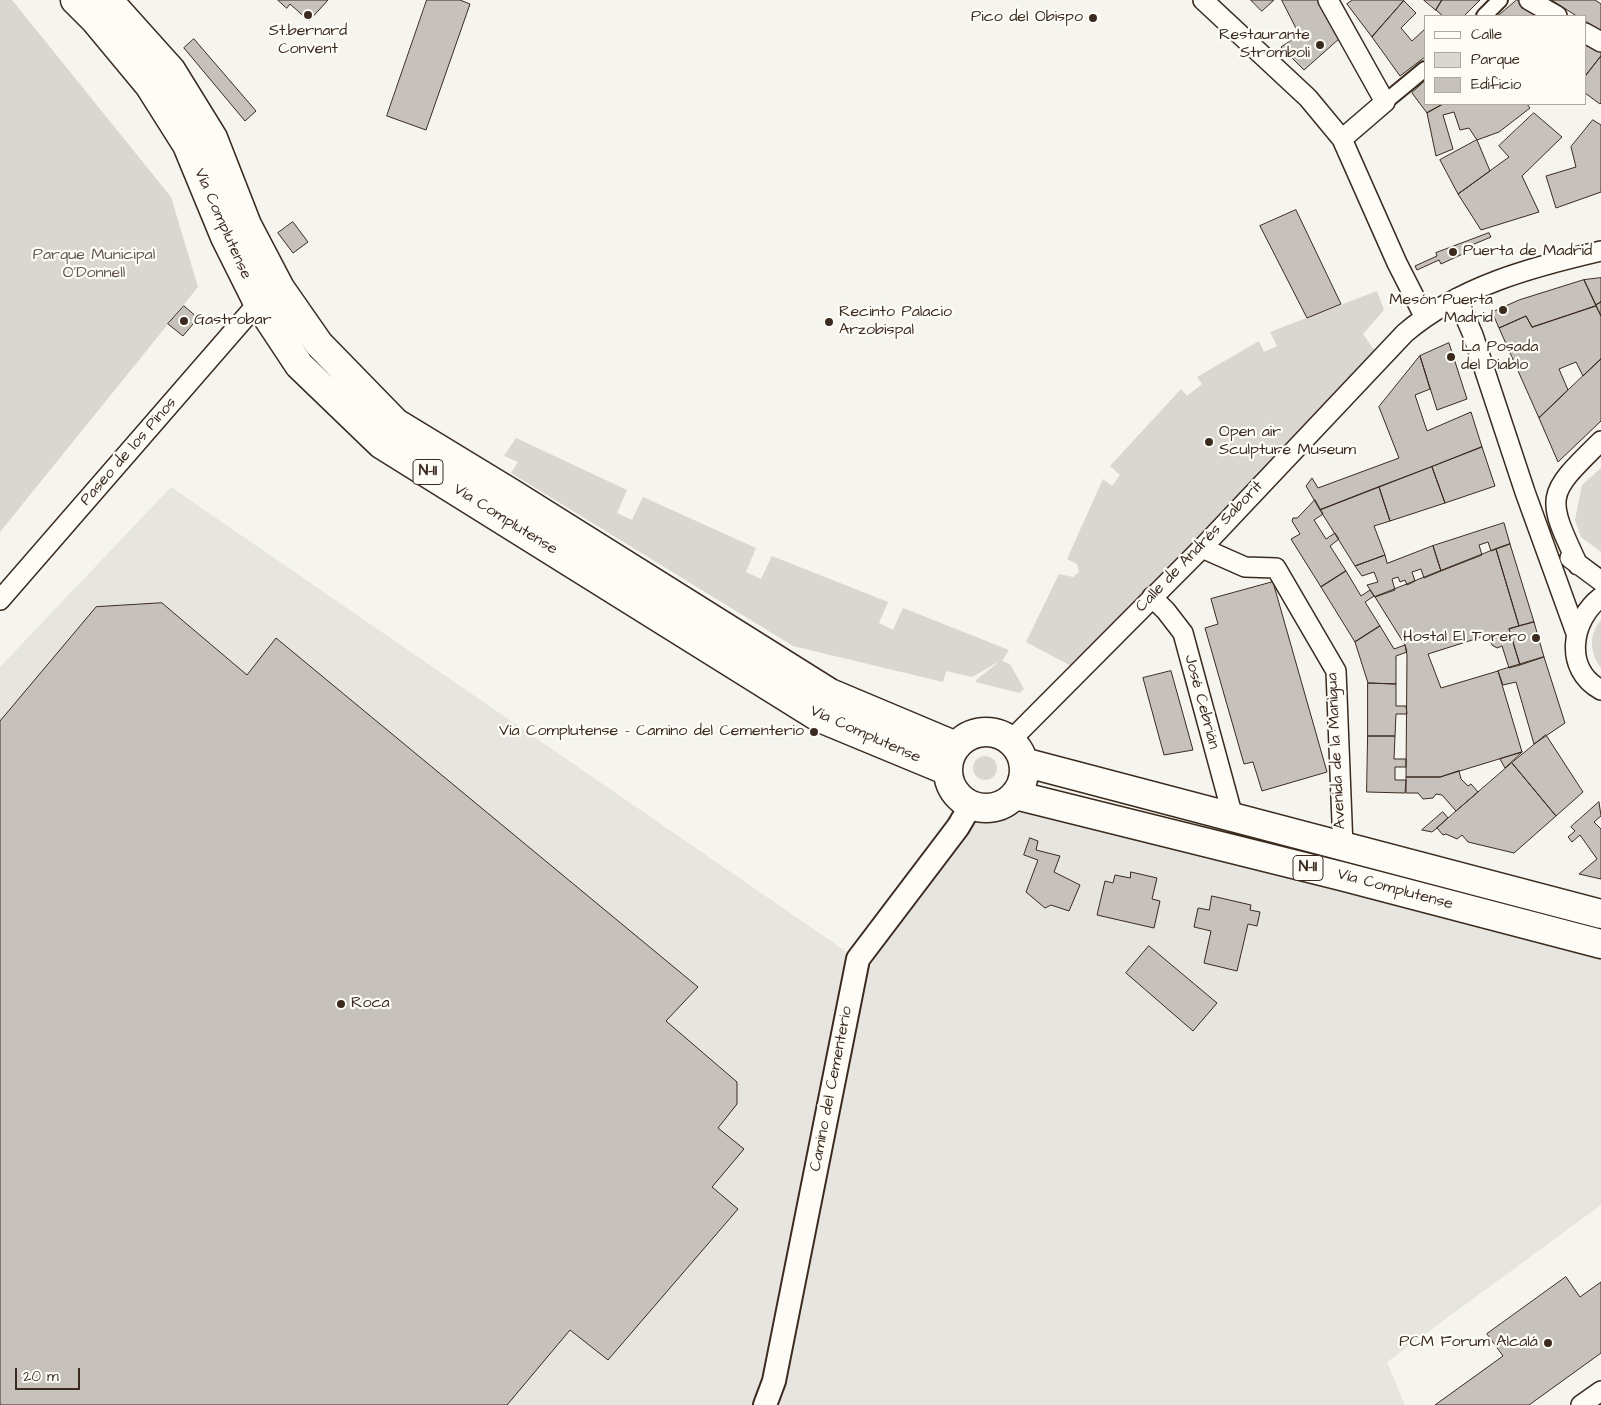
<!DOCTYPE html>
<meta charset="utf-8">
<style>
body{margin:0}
#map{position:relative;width:1601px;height:1405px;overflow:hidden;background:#f5f4ee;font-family:"Architects Daughter",sans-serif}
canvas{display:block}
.legend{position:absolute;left:1424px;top:15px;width:162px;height:90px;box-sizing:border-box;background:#fdfcf7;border:1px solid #afa8a0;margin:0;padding:6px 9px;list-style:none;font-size:15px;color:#3b2a1e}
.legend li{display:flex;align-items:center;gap:10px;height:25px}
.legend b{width:25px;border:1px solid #afa8a0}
.scale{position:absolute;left:15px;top:1368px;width:65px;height:22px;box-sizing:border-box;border:2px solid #3b2a1e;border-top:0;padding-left:6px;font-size:15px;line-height:18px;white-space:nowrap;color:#3b2a1e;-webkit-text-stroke:4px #fdfcf7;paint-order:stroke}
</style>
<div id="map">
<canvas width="1601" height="1405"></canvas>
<ul class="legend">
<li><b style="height:6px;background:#fdfcf7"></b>Calle</li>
<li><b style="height:14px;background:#dad6d0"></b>Parque</li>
<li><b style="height:14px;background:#c7c1bb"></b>Edificio</li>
</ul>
<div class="scale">20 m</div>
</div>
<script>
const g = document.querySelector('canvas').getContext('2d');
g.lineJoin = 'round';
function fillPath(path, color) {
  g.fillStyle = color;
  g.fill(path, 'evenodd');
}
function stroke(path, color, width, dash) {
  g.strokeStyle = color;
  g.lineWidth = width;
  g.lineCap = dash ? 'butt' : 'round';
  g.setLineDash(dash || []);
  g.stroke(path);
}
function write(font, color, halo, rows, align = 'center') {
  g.font = font + ' "Architects Daughter",sans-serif';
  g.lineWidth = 4.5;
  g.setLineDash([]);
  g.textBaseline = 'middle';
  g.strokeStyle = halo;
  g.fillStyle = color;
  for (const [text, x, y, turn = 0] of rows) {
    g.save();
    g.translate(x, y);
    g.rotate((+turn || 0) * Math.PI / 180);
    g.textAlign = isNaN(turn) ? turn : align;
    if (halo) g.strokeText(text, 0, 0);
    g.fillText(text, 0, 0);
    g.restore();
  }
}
fillPath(new Path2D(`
 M171,487l686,472 121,-152h15l15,-6 593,143v261l-214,157 18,43h-1405v-738z`), '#e7e5df');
fillPath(new Path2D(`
 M0,0h12l159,197 27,90 -198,245z
 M1377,291l7,19 -21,24 14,20 -302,314 -49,-26 33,-68 14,3 6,-5 -2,-8 -10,-5 36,-80 9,7 8,-11 -10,-9 71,-77 6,7 15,-12 -5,-7 62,-36 5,11 13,-6 -7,-14z
 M516,438l111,52 -10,23 15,7 11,-23 113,51 -10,24 15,7 11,-23 116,46 -9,21 14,7 10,-22 106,42 -7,11 8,3 14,25 -5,4 -43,-11v-2l24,-19 -28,16 -26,-6 -3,11 -150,-36 -282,-173 7,-11 -14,-6z
 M1601,468v84l-20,-15 -6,-17 7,-35z
 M1601,620v48c-11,-15 -13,-33 0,-48z
 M973 768a12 12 0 1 1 24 0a12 12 0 1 1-24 0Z`), '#dad6d0');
const building = new Path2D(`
 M278,0h50l-19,21 -19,-17 -3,4z
 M427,0h33l10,4 -44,126 -39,-14z
 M1251,0h23l-12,11z
 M1282,0h37l21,38 -36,32 -23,-23 18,-12z
 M1353,0h51l-32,37 -25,-33z
 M1424,0h18l-6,10z
 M1442,0h38l-16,16h-21l-7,-6z
 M1517,0l25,16h-44z
 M1552,0h43l6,4v27l-16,-10v-5h-8z
 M1404,1l12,12 -15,15 11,13 13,-12v28l-25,19 -28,-39z
 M194,39l62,72 -11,10 -61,-73z
 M1585,42l16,10v4l-16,20z
 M1601,56v47l-1,1 -15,-11v-16z
 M1425,81v23h18l-16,9 -15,-20z
 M1443,104h84l3,4 -31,24 -22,8 -8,-12 -9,2 -6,-18 -11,3 10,34 -17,7 -9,-43z
 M1534,113l28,24 -40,39 17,36 -58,18 -23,-36 51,-37 -10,-11z
 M1593,120l8,5v67l-45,16 -10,-32 30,-9 -5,-20z
 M1477,140l13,31 -32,23 -18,-34z
 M1296,210l45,94 -34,14 -47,-92z
 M293,222l15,20 -15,11 -15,-20z
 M1489,233l2,4 -24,10 2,4 -28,13 -2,-4 -22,10 -2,-4 22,-10 -1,-3z
 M1601,278v24l-5,3 -12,-25z
 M1584,280l12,26 -64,21 -6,-11 -27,12 -7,-16 27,-12z
 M1601,302v14l-5,-11z
 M184,306l14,12 -15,18 -15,-12z
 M1596,306l5,10v43l-18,17 -7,-14 -17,7 9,21 -29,28 -40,-90 27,-12 6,11z
 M1449,343l18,56 -30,11 -17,-54z
 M1420,356l10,33 -15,6 12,36 44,-19 11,35 -162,63 -14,-24 6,-8 6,10 81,-30 -20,-51z
 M1601,359v62l-43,41 -19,-44z
 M1482,447l13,39 -50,17 -13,-36z
 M1432,467l13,36 -55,18 -11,-34z
 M1379,487l11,34 -16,5 11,29 -30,11 -35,-56z
 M1315,500l8,14 -9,6 12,19 9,-6 4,6 -9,7 16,25 -25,16 -30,-48 9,-5 -8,-13 1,-3h4z
 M1504,523l6,21 -19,7 -3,-9 -9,3 3,10 -41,16 -8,-25z
 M1510,544l24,78 -15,4 -23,-77z
 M1433,546l8,25 -17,7 -3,-9 -9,3 3,9 -8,4 -2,-5 -5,2 -2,-5 -6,2 3,11 -20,7 -8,-12 11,-3 -4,-10 -12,4 -7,-10 30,-11 2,8z
 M1496,549l23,77 -10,3 11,36 -11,3 -7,-22 -5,2 -5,-3 -4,-10 -60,19 13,34 57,-17 24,81 -82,25h-34l1,-122 -2,-10 -30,-48z
 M1346,571l15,25 9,-6 4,6 -9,6 15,24 -25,16 -34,-55z
 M1273,582l54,190 -65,19 -9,-29 -9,2 -39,-136 13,-4 -7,-25z
 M162,603l85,72 29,-37 422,349 -32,34 71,61v22l-19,24 26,21 -32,38 26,22 -130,151 -38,-30 -63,75h-507v-684l96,-114z
 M1534,622l10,35 -24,8 -11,-36z
 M1380,626l14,23 11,-4 2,7 -11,4v28l-28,-1 -13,-41z
 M1544,657l21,66 -31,21 -18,-62 -13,3 -5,-14z
 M1171,671l22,79 -29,5 -21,-77z
 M1368,683l28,1v22h10l1,8h-11l-1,22h-27z
 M1546,735l37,57 -27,24 -44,-53z
 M1368,736h27l-1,23h12v8h-11v13h11l-1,13 -38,-1z
 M1522,752l-17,16 -5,-9z
 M1512,763l44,53 -42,37 -46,-11 -6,-7 -5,4 -11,-5 -3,1 -6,-7z
 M1459,771l2,8 7,7 3,-2 7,8 -22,19 -14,-16 -6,-1 -3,4 -10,1 -5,-6h-12v-16h34z
 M1599,802l2,14 -7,6 7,7v50l-22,-5 18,-15 -17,-24 -8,7 -4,-5 7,-6 -4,-4z
 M1443,812l5,6 -11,10 -5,4 -10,-2z
 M1030,838l8,3 -2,9 24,6 -6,16 26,13 -11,26 -18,-6 -6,3 -19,-16 12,-32 -14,-5z
 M1131,872l26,6 -5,21 8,2 -6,27 -57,-13 8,-34 8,2 2,-8 15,3z
 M1212,896l39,9 -1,5 10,2 -3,14 -9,-2 -11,47 -33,-8 7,-32 -17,-4 4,-19 11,2z
 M1149,946l68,57 -24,28 -67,-58z
 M1566,1277l14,20 21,-15v71l-72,52h-94l68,-49 -16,-22z`);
fillPath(building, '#c7c1bb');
stroke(building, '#3b2a1e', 1);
const pedestrian = new Path2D(`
 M1484,16l16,-16
 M1385,102l40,-33`);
const minor = new Path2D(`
 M1203,0l105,98 34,41 55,124 27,53
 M1328,0l57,102 -43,37
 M1529,0l28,16
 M1585,33l16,9
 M1457,298l16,37 52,157 51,141
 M1202,548l43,19 31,1 60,103 7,176
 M1570,558l31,23
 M1578,565c-33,-70 -32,-70 23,-124
 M1152,597l14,14 17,22 50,184
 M1601,597c-30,23 -38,72 0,93
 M0,600l258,-297
 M1010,741l192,-193 203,-215c55,-47 127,-66 196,-82
 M1581,1405l20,-14`);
const tertiary = new Path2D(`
 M765,1405l9,-24 84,-422 100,-132 13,-22`);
const primary = new Path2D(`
 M75,0l20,20 54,65 38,60 38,92 33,66 41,62 82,79 439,274 128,53
 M108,0l63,70 42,68 34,87 33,63 39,56 77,79 115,70 319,200 126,53
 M948 770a38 38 0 1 1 76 0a38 38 0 1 1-76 0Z
 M1023,762l578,152
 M1015,795l326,81 260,68`);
stroke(pedestrian, '#3b2a1e', 18);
stroke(minor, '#3b2a1e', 22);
stroke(tertiary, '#3b2a1e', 26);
stroke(primary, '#3b2a1e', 31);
stroke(pedestrian, '#fdfcf7', 14);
stroke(minor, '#fdfcf7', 19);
stroke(tertiary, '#fdfcf7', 22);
stroke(primary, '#fdfcf7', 28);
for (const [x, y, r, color] of [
 [308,15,5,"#3b2a1e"],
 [1093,18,5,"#3b2a1e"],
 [1320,45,5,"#3b2a1e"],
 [1453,252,5,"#3b2a1e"],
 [1503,310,5,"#3b2a1e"],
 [184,321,5,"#3b2a1e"],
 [829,322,5,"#3b2a1e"],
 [1451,357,5,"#3b2a1e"],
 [1209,442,5,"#3b2a1e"],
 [1536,638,5,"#3b2a1e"],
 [814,732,5,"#3b2a1e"],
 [341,1004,5,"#3b2a1e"],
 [1548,1343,5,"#3b2a1e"]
]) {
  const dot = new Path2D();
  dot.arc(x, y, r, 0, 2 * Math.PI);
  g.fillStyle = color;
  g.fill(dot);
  stroke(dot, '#fdfcf7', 2);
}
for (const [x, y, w] of [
 [428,472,30],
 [1308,868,30]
]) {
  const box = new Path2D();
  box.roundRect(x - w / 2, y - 12.5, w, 25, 4);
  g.fillStyle = '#fdfcf7';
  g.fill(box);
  stroke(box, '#3b2a1e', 1);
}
write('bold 15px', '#3b2a1e', null, [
 ["N-II",428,472],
 ["N-II",1308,868]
]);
write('16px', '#3b2a1e', '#fdfcf7', [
 ["Pico del Obispo",1083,18],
 ["St.bernard",308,32,"center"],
 ["Convent",308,50,"center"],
 ["Restaurante",1310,36],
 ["Stromboli",1310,54],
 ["Puerta de Madrid",1463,252,"left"],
 ["Mesón Puerta",1493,301],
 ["Madrid",1493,319],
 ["Recinto Palacio",839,313,"left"],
 ["Arzobispal",839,331,"left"],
 ["Gastrobar",194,321,"left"],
 ["La Posada",1461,348,"left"],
 ["del Diablo",1461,366,"left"],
 ["Open air",1219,433,"left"],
 ["Sculpture Museum",1219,451,"left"],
 ["Hostal El Torero",1526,638],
 ["Vía Complutense - Camino del Cementerio",804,732],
 ["Roca",351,1004,"left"],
 ["PCM Forum Alcalá",1538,1343]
], 'right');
write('16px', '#3b2a1e', '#fdfcf7', [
 ["Vía Complutense",222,224,66],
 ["Paseo de los Pinos",129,452,-49],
 ["Vía Complutense",505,520,32],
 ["Calle de Andrés Saborit",1200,547,-46],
 ["José Cebrián",1201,702,75],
 ["Vía Complutense",865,735,24],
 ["Avenida de la Manigua",1337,751,-93],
 ["Vía Complutense",1395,890,15],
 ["Camino del Cementerio",832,1089,-79]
]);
write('16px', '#63554a', '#fdfcf7', [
 ["Parque Municipal",94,256],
 ["O'Donnell",94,274]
]);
</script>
